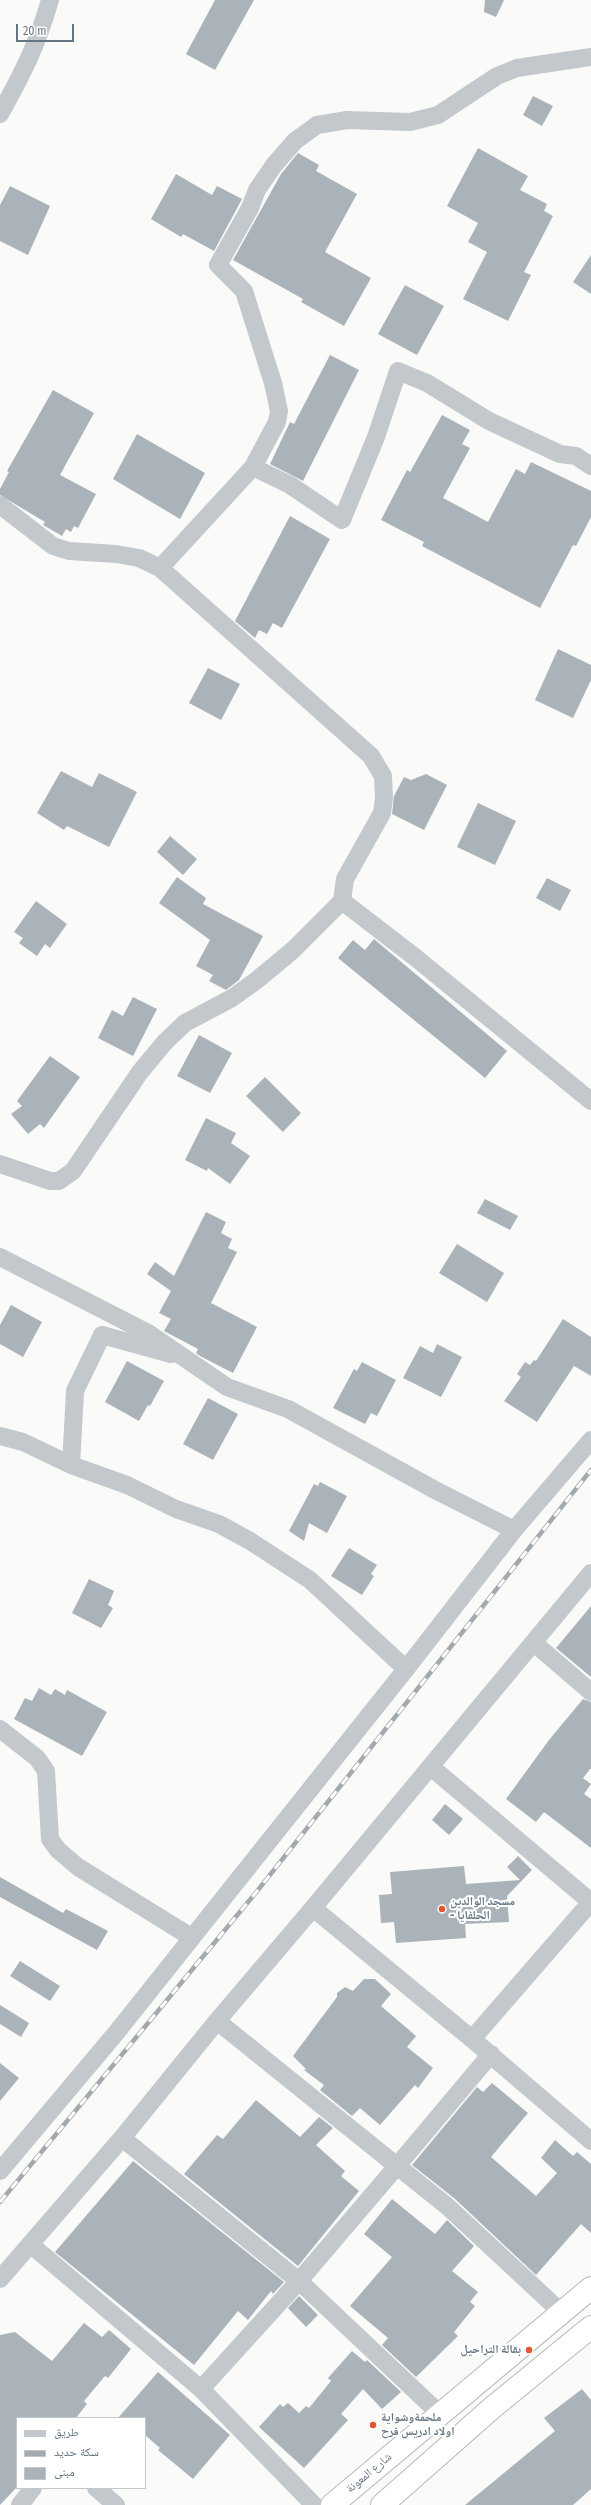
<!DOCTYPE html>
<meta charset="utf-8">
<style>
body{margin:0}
#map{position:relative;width:591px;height:2505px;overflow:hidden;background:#fafaf8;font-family:"Fira Sans Condensed","Noto Naskh Arabic",sans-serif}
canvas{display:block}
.legend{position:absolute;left:16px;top:2417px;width:130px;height:72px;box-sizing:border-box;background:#fff;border:1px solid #c1c8cd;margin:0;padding:5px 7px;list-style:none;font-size:12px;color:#657683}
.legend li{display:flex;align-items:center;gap:8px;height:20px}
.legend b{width:20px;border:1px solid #c1c8cd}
.scale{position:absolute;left:16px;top:24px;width:58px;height:18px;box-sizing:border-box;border:2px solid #657683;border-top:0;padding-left:5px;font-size:12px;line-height:14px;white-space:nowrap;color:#657683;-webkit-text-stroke:3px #fff;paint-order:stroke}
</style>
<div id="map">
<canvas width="591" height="2505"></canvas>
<ul class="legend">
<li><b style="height:5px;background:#c3c8cc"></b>طريق</li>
<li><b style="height:5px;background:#a2aab0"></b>سكة حديد</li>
<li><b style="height:11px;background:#aab3b9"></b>مبنى</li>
</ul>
<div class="scale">20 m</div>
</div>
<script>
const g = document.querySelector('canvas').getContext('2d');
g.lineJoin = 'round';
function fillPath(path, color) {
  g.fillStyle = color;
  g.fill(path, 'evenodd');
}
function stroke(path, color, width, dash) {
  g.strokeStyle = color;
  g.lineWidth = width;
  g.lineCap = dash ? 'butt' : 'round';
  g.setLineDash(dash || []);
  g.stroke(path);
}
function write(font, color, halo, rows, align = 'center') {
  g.font = font + ' "Fira Sans Condensed","Noto Naskh Arabic",sans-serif';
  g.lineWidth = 4;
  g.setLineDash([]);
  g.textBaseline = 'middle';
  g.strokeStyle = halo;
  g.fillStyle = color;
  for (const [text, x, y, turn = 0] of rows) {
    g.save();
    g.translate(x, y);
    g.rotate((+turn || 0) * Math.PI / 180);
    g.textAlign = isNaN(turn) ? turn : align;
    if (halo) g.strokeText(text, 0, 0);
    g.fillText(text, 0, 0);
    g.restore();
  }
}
fillPath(new Path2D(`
 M215,0h39l-39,70 -29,-16z
 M485,0h19l-8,17 -12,-5z
 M533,96l20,10 -11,20 -19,-11z
 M478,148l50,28 -8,14 27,14 -3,7 9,5 -29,56 7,3 -23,46 -45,-22 24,-47 -19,-10 10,-19 -31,-17z
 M298,153l21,12 -3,6 41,23 -32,58 46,26 -27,48 -43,-24 2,-3 -70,-39 48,-86z
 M176,174l36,21 5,-9 25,13 -28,52 -31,-17 -2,3 -30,-18z
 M10,186l40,20 -22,49 -28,-14v-36z
 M591,255v39l-18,-12z
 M405,285l39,21 -27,49 -39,-21z
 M330,355l29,15 -56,111 -33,-17 20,-42 4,2z
 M53,390l41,23 -34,62 36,19 -18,34 -4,-2 -3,6 -5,-3 -4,7 -19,-11 2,-3 -45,-27v-6l9,-17 -2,-1z
 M442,415l28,15 -8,14 8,4 -27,50 45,24 28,-53 9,5 6,-12 60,29v26l-15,29 -3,-1 -33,63 -118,-62 2,-4 -43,-22 26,-50 3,2z
 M137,434l68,39 -25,46 -67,-40z
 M290,516l40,23 -48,89 -9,-5 -6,11 -8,-4 -4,8 -20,-17z
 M558,649l33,16v15l-18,38 -38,-18z
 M208,668l32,16 -19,36 -32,-17z
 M61,771l31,16 7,-14 38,19 -28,55 -42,-21 -3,4 -27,-17z
 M426,774l21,11 -23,45 -32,-16 2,-18 10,-19 7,3z
 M478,803l38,18 -21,44 -38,-18z
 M170,836l27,23 -14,16 -26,-23z
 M177,877l29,21 -3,6 60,32 -24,44 -13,10 -17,-9 4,-6 -17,-9 14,-26 -51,-37z
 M547,878l24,12 -11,21 -24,-13z
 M36,901l31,23 -17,24 -5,-4 -8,12 -18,-13 4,-5 -9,-6z
 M374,939l133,112 -22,27 -147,-120 15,-18 12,10z
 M133,997l24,12 -24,47 -35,-18 14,-28 11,6z
 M199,1035l33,18 -22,40 -33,-17z
 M50,1056l30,21 -36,51 -4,-4 -12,10 -17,-20 11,-8 -5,-5z
 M265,1077l36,36 -18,19 -37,-36z
 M206,1118l30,15 -5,10 19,13 -20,28 -22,-16 -1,3 -22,-11z
 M485,1199l33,17 -8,14 -33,-17z
 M206,1212l20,10 -5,11 11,6 -4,9 9,4 -26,51 46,24 -24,46 -33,-17 -4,-3 2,-4 -34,-18 7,-12 -12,-6 12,-22 -24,-17 8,-12 19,14z
 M457,1244l47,29 -17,29 -48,-29z
 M11,1305l31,17 -19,35 -23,-13v-19z
 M563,1319l28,18v39l-17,-10 -37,56 -33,-21 17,-24 -4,-3 8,-12 5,3 4,-5 2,1z
 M437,1344l25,13 -21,40 -38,-19 17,-32 13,7z
 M127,1361l37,20 -14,25 -2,-1 -9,16 -34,-19z
 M362,1362l34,18 -19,36 -6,-3 -6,11 -32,-16 21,-39 3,2z
 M208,1398l30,16 -25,46 -30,-16z
 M320,1482l27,14 -20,37 -18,-10 -5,18 -15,-10 25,-47 4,2z
 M349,1548l28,17 -6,9 3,2 -12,19 -31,-19z
 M89,1579l25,12 -6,14 5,3 -12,20 -29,-15z
 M591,1606v71l-35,-29z
 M39,1688l12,7 4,-6 10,6 2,-5 40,22 -25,44 -68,-37 11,-21 7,3z
 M583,1699l8,3v66l-8,10 8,6 -7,10 7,5v49l-47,-36 -8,10 -30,-23 43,-59z
 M445,1804l18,15 -14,16 -17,-15z
 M518,1856l14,14 -25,26 2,26 -44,2 1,14 -70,5 -2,-21 -13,1 -2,-28 13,-1 -2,-22 74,-6 2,18 54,-4 -13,-13z
 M0,1877l63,36 3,-4 42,22 -11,19 -97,-53z
 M20,1961l40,25 -10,15 -40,-25z
 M364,1979h11l16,15 -10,12 35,30 -9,11 26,21 -15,20 -3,-3 -35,40 -20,-17 -8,8 -32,-26 4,-5 -20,-15 2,-1 -13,-13 44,-59v-4l8,-6 8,4z
 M0,2005l29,18 -8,14 -21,-13z
 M0,2063l19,15 -19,23z
 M492,2083l36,30 -37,44 45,39 21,-23 -16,-15 14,-18 18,16 4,-4 14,12v69l-10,-9 -45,51 -82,-77 -42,-33 65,-78 6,5z
 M256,2100l44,37 19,-20 14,11 -17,17 29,26 -4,5 18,15 -61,75 -114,-92 33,-39 6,4z
 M133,2161l151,121 -11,12 -2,-3 -23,29 -10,-9 -44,54 -139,-113z
 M392,2199l43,35 12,-14 27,26 -22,25 26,21 -8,10 5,4 -21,26 4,4 -42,41 -34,-32 6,-7 -38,-32 42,-49 -28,-23z
 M299,2296l19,19 -12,12 -18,-19z
 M84,2323l18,14 7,-7 22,19 -23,29 -3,-2 -21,25 3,3 -11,14h-59v69l-17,18v-170l15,-3 37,29z
 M352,2351l13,11 2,-2 34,32 -19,17 -19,-20 -22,25 7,6 -44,48 -45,-41 21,-23 3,3 5,-4 11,10 7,-7 3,2 22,-27 -3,-3z
 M158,2372l72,63 -37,44 -35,-29 2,-2 -15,-13v-17h-27z
 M582,2389l9,11v89l-18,16h-108l90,-74 -11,-13z`), '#aab3b9');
const trunk = new Path2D(`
 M332,2505l259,-217
 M382,2505l110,-97 99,-81`);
stroke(trunk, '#b4b9bd', 24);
stroke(new Path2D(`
 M0,114c23,-41 37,-69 50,-114
 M253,467l37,18 52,35 34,-83 22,-66 29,12 62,38 71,33 16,2 15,10
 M0,505l53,41 16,5 47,3 23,4 21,10 211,188 12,20 1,22 -2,15 -37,66 -3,22 -49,49 -36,30 -25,18 -47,25 -20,19 -25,30 -67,99 -14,10h-9l-50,-17
 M160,568l93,-101 24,-45 2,-11 -6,-28 -29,-92 -26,-26 32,-57 7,-18 17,-25 21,-24 22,-16 30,-5 63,2 28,-7 59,-39 20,-8 74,-11
 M342,901l74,57 175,143
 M0,1257l148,76 79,54 61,22 147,81 79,40
 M0,1436l23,6 48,23 56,20 49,24 43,15 31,17 60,39 96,89
 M71,1465l4,-74 27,-56 69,19
 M534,1643l57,49
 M0,1729l37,29 9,13 4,68 8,11 20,17 113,70
 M431,1767l160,135 -119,137
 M313,1908l159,131 119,102
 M491,2054l-94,112 50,40 114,106
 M122,2138l177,143 141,133
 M0,2171l116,-138 290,-364 108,-139 77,-90
 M30,2244l171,145 113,116
 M0,2279l122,-141 95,-117 96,-113 278,-335
 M201,2389l98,-108 98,-115 -180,-145
 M96,2488l20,17
 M20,2505l13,-17`), '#c3c8cc', 18);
stroke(trunk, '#fff', 22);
const rail = new Path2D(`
 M0,2202l258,-312 333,-420`);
stroke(rail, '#a2aab0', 4.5);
stroke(rail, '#fff', 3, [9]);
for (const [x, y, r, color] of [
 [442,1909,4,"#e4572e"],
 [529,2350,4,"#e4572e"],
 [373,2425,4,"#e4572e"]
]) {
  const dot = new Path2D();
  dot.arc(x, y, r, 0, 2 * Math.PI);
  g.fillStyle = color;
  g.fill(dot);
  stroke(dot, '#fff', 1.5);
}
write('bold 12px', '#657683', '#fff', [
 ["مسجد الوالدين",450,1902],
 ["- الحلفايا",450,1916],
 ["بقالة التراحيل",521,2350,"right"],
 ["ملحمةوشواية",381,2418],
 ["اولاد ادريس فرح",381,2432]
], 'left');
write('12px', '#657683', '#fff', [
 ["شارع المعونة",369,2473,-40]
]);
</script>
